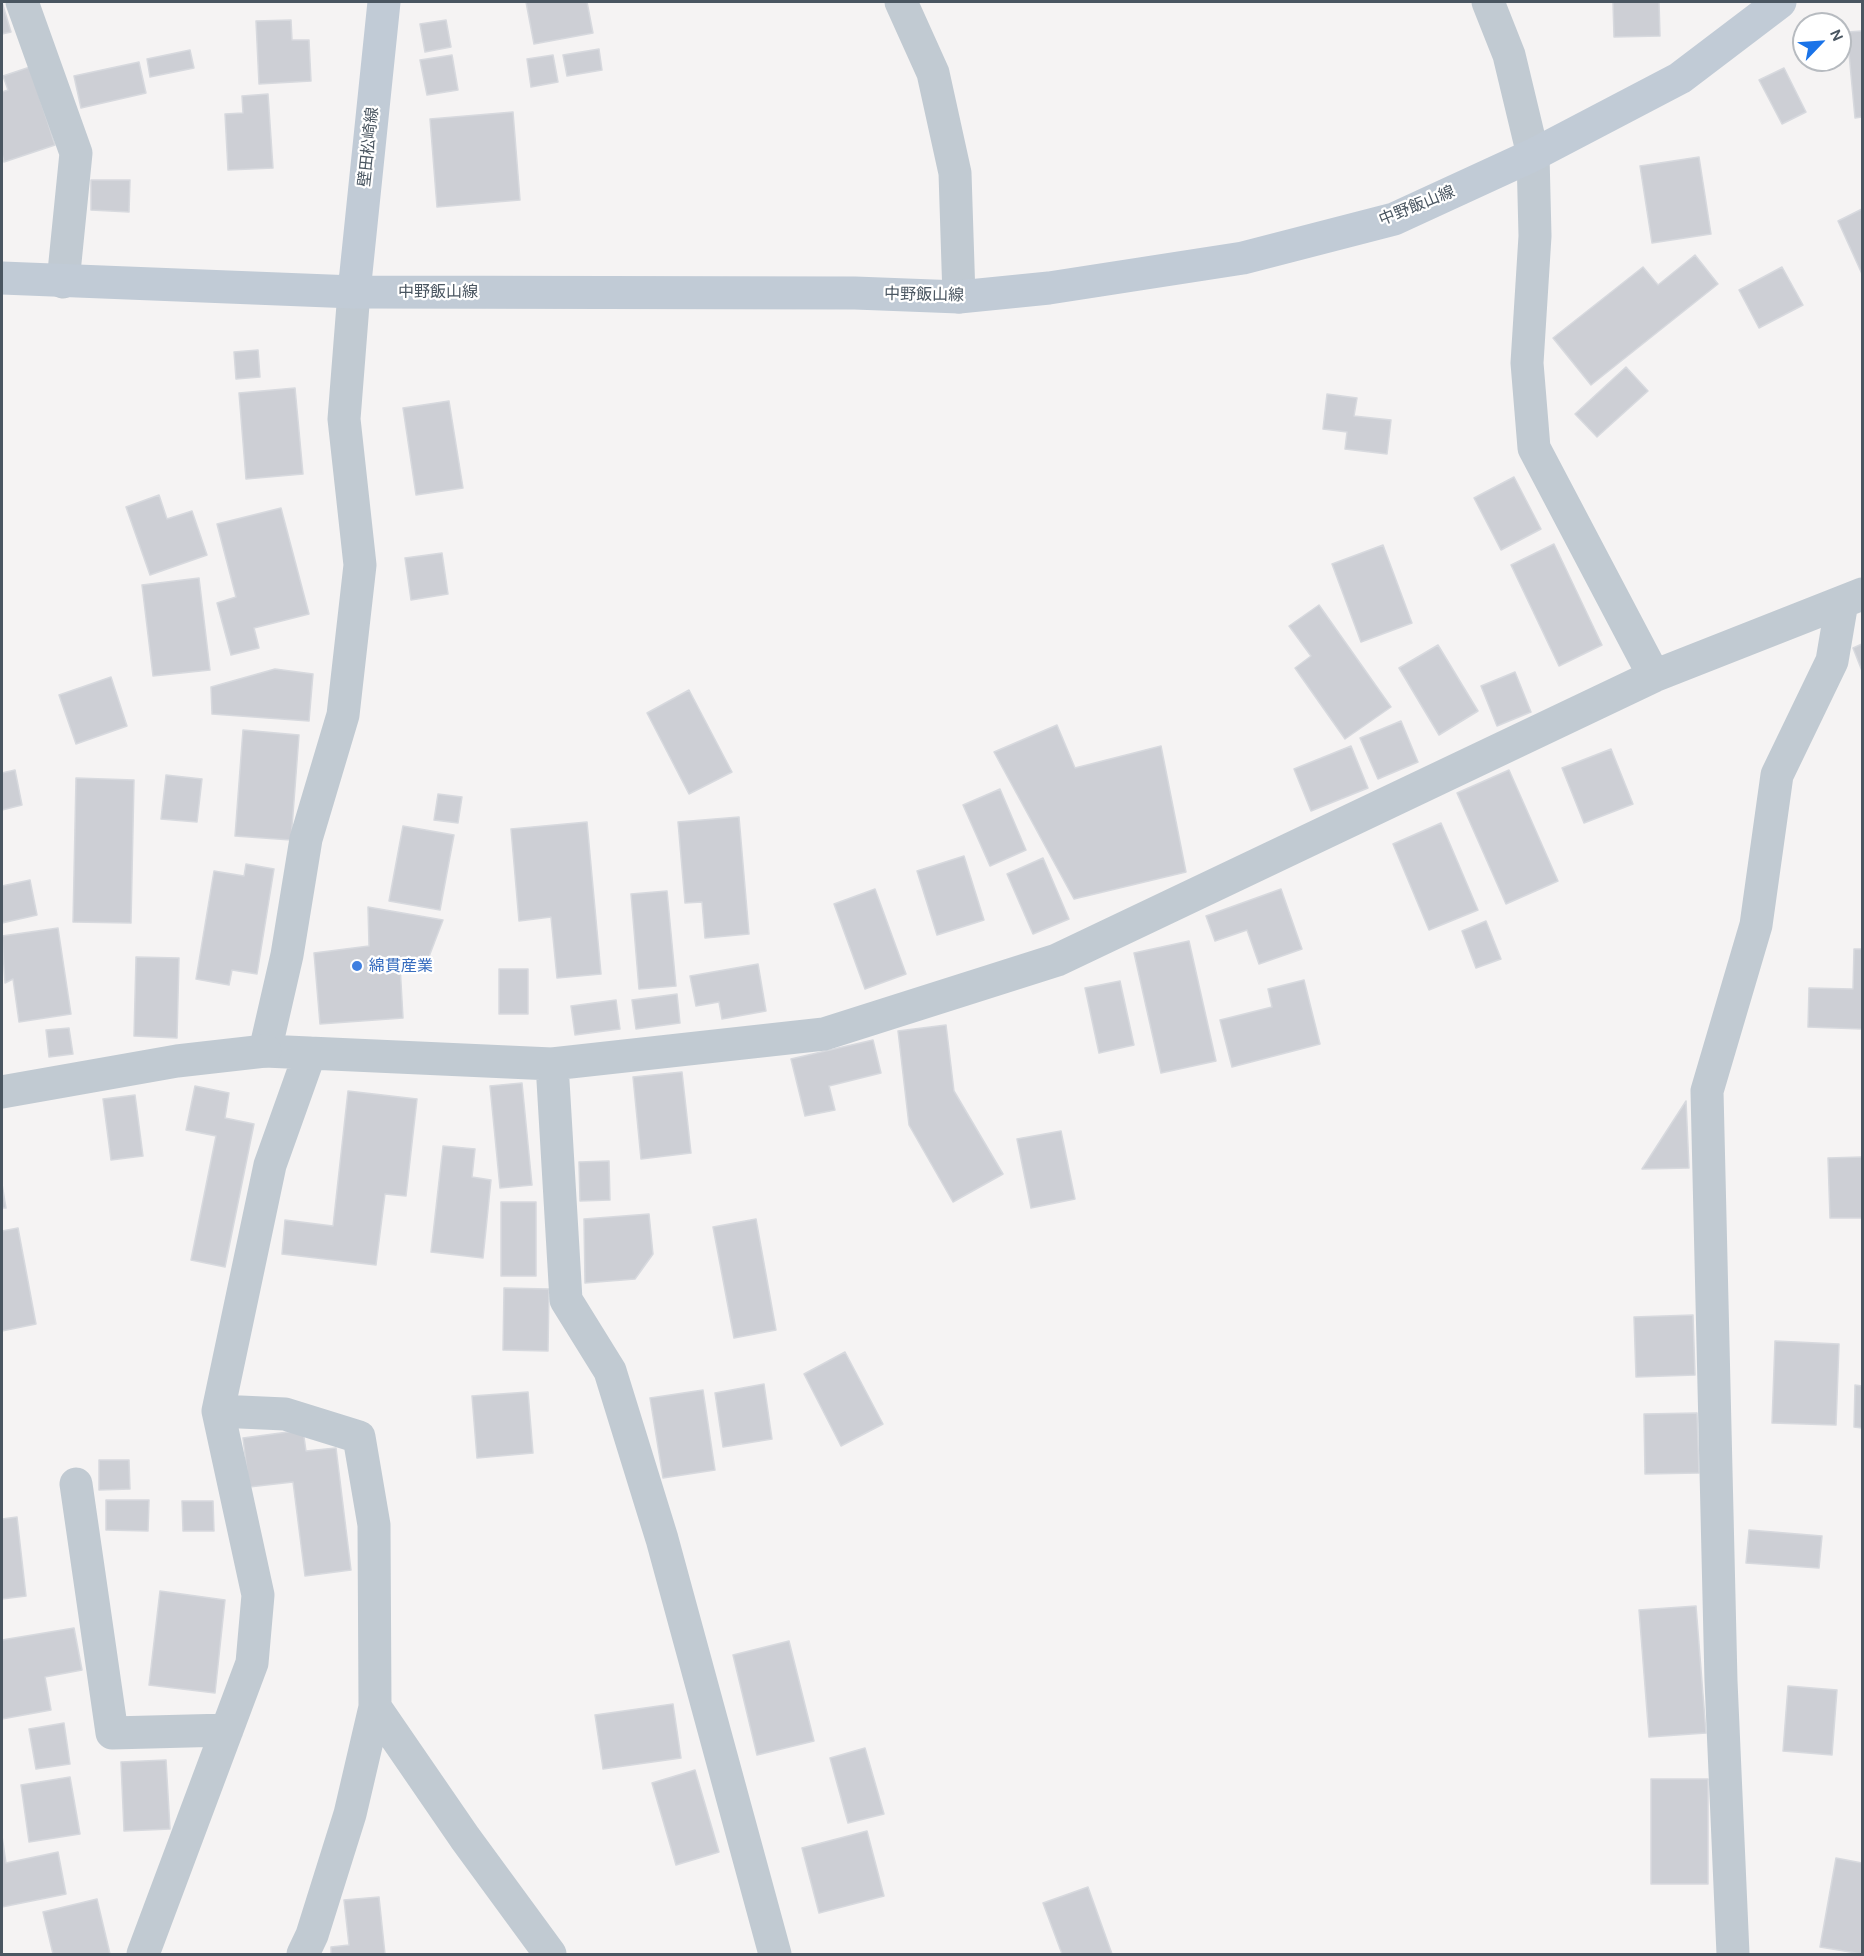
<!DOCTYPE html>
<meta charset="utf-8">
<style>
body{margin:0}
#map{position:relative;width:1864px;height:1956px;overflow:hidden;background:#f5f3f3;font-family:Karla,sans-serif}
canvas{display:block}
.frame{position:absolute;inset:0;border:3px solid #4a5661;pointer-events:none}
.north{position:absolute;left:1792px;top:12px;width:60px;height:60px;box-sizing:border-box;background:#fff;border:2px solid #b7bbc0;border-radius:50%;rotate:65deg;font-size:16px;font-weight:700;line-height:24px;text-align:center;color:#4a5661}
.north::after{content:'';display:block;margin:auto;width:21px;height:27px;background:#1a73e8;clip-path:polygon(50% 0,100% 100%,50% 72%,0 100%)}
</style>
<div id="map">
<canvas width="1864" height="1956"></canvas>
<div class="frame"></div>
<div class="north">N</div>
</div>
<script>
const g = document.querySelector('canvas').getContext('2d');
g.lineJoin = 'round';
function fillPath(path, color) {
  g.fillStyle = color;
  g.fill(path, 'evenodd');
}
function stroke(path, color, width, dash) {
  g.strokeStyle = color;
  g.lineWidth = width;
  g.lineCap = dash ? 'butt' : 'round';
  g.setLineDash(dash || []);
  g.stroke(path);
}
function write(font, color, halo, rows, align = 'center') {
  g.font = font + ' Karla,"Noto Sans JP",sans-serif';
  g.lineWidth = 4.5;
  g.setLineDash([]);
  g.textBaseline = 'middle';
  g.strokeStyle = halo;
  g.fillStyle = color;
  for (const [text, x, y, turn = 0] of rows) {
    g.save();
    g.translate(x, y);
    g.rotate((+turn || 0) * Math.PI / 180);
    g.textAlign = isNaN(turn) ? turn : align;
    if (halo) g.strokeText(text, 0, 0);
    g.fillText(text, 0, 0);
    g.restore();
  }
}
const building = new Path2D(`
 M2,2l9,30 -9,2z
 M526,2h61l6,31 -59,11z
 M1613,2h46l1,34 -46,1z
 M291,20l1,20h17l2,41 -52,3 -3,-63z
 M446,20l5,27 -26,5 -5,-28z
 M1862,31v86l-7,1 -8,-86z
 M599,49l3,21 -35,6 -4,-21z
 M190,50l4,18 -44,9 -3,-18z
 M452,55l6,35 -31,5 -7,-35z
 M553,55l5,27 -27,5 -4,-28z
 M139,62l7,31 -65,15 -7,-32z
 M30,67l25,78 -51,17 -2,-8v-62l6,-2 -5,-14z
 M1784,68l22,44 -24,12 -23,-44z
 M268,94l5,74 -45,2 -3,-56 18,-1 -1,-17z
 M513,112l7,88 -83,7 -7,-88z
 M1699,157l12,77 -59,9 -12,-77z
 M91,180h39l-1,32 -38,-2z
 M1862,209v65l-24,-53z
 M1695,255l23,29 -127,101 -38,-47 90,-71 15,18z
 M1782,267l21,38 -44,23 -20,-38z
 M258,350l2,27 -24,2 -2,-27z
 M1626,367l22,24 -51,46 -22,-23z
 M295,388l8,86 -57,5 -7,-86z
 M1327,394l30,4 -3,18 37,4 -4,34 -42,-5 2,-17 -24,-3z
 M449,401l14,87 -47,7 -13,-87z
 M1514,477l27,52 -40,21 -27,-52z
 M159,495l8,24 25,-8 15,44 -57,20 -24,-68z
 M281,508l28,106 -55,14 5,20 -28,7 -14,-52 19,-6 -19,-73z
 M1554,544l48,101 -43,21 -48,-101z
 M1383,545l29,78 -51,19 -29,-78z
 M442,553l6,41 -37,6 -6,-42z
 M199,578l11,92 -57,6 -11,-91z
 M1319,605l72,102 -46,32 -50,-71 16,-12 -22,-30z
 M1862,644v27l-9,-23z
 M1438,645l40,66 -39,24 -40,-67z
 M275,669l38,5 -4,47 -97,-7 -1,-27z
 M1515,672l16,40 -34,14 -16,-40z
 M111,677l16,49 -51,18 -17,-49z
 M689,690l43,82 -43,22 -42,-81z
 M1401,721l17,41 -40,17 -18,-41z
 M1057,725l18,43 86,-22 25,126 -112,27 -80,-147z
 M243,730l56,5 -8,105 -56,-4z
 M1351,746l17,42 -57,23 -17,-42z
 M1611,749l22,55 -49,19 -22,-55z
 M15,770l7,35 -20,5v-37z
 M1509,770l49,111 -52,23 -49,-111z
 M166,775l36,4 -5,43 -36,-3z
 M76,778l58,2 -3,143 -58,-1z
 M1000,789l26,61 -36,16 -27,-61z
 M438,794l24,3 -4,26 -24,-3z
 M739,817l10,117 -44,4 -3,-36 -17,1 -7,-81z
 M587,822l14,152 -44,4 -6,-61 -32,4 -8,-92z
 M1441,823l37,87 -49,20 -36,-86z
 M403,826l51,9 -14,75 -51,-9z
 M964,856l20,64 -47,15 -20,-64z
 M1043,858l26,61 -36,15 -26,-60z
 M246,864l28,5 -17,105 -25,-4 -3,15 -33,-6 18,-108 30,5z
 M30,880l7,35 -35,8v-37z
 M875,889l31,85 -41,15 -31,-85z
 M1281,889l21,60 -43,15 -12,-34 -32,11 -9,-25z
 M667,891l9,95 -37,3 -8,-95z
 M368,907l75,13 -18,47 -25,-2 3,53 -83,6 -6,-71 55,-7z
 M1486,921l15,38 -25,9 -14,-37z
 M58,928l13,86 -52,8 -6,-43 -8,4 -3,-47z
 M1189,941l27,120 -55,12 -27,-120z
 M1854,949h8v80l-54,-2 1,-39 44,1z
 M136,957l43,1 -2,80 -43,-2z
 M758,964l8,47 -44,8 -3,-17 -23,4 -6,-30z
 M499,969h29v45h-29z
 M1304,980l16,64 -88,23 -12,-47 52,-13 -4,-18z
 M1120,981l14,64 -35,8 -14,-65z
 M677,994l3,29 -44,6 -4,-29z
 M616,1000l4,29 -45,6 -4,-29z
 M946,1025l8,66 49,83 -50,28 -44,-77 -11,-94z
 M69,1028l4,26 -24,3 -3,-27z
 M873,1040l8,33 -52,13 6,24 -30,6 -14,-57z
 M682,1072l9,81 -50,6 -8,-82z
 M522,1083l10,102 -32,3 -10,-102z
 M195,1086l34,7 -4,25 29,6 -29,143 -34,-7 25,-124 -30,-6z
 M348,1091l69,8 -11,97 -21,-2 -9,71 -94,-11 3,-34 48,6z
 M135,1095l8,61 -32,4 -8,-61z
 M1686,1101l3,67 -47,1z
 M1061,1131l14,68 -44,9 -14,-69z
 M443,1146l32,3 -3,28 19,3 -8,78 -52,-6z
 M1862,1157v61h-32l-2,-60z
 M609,1161l1,39 -30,1 -1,-39z
 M2,1184l4,24h-4z
 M501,1202h35v74h-35z
 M649,1214l4,40 -18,25 -50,4 -1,-64z
 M756,1219l20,111 -42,8 -21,-111z
 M18,1228l18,96 -34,7v-100z
 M504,1288l45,1 -1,62 -45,-1z
 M1693,1315l2,60 -59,2 -2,-60z
 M1775,1341l64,3 -3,81 -64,-2z
 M845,1352l38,72 -42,22 -37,-72z
 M764,1384l8,55 -49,8 -8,-54z
 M1855,1385l7,1v42l-8,-1z
 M703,1390l12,80 -52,8 -13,-80z
 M528,1392l5,61 -56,5 -5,-62z
 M1697,1413l2,60 -54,1 -1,-60z
 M303,1430l3,21 30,-3 15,122 -46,6 -12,-94 -44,5 -6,-49z
 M99,1460h30l1,29 -31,1z
 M106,1500h43l-1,31 -42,-1z
 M182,1501h31l1,30h-31z
 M17,1517l9,79 -24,3v-80z
 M1749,1530l73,6 -3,32 -73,-5z
 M160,1591l65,9 -10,93 -66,-8z
 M1696,1606l10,127 -57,4 -10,-127z
 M74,1628l8,42 -37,7 6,33 -49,9v-79z
 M789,1641l25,100 -57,14 -24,-100z
 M1788,1686l49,4 -5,65 -49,-4z
 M673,1704l8,54 -78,11 -8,-54z
 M64,1723l6,41 -34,5 -7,-40z
 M865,1748l19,66 -36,9 -18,-65z
 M166,1760l4,69 -46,2 -3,-69z
 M695,1770l24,82 -43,13 -24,-82z
 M70,1777l10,57 -51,8 -8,-57z
 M1651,1779h57v105h-57z
 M867,1831l17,65 -65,17 -17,-65z
 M2,1836l4,27 52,-11 8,42 -64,13z
 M1836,1858l26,5v91l-42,-7z
 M1088,1887l24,67h-50l-19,-51z
 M379,1897l6,57h-54v-7l18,-2 -5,-45z
 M97,1899l13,55h-57l-10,-42z`);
fillPath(building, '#cdcfd5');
stroke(building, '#d7d9de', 1.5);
stroke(new Path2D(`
 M22,2l54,151 -13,129
 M901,2l32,71 22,100 4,124
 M1488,2l21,53 24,100 2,81 -8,127 7,85 120,228
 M354,292l-10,127 16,146 -17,150 -37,124 -19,116 -22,96 287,13 272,-30 233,-74 597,-284 208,-82
 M552,1064l14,236 44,71 52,168 113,415
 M218,1411l67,3 74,23 15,88 1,182 -25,107 -38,121 -9,19
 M76,1484l36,249 115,-3
 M375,1707l90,131 85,116
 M143,1954l109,-291 6,-68 -40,-184 52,-246 40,-112
 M1733,1954l-12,-273 -14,-590 49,-166 21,-150 55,-114 10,-59`), '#c1cad2', 33);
stroke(new Path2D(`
 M2,1092l175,-31 88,-10`), '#c1cad2', 33);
stroke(new Path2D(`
 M2,278l352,14 501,1 104,4 90,-9 194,-30 151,-39 139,-64 147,-77 100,-76
 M354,292l30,-290`), '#c1cbd6', 33);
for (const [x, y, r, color] of [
 [357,966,6,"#3f7fe0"]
]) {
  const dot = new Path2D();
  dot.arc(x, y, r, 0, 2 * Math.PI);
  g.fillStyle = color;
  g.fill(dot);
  stroke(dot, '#fff', 2);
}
write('16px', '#4a5661', '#fff', [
 ["壁田松崎線",369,147,-84],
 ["中野飯山線",1417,206,-22],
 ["中野飯山線",438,292],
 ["中野飯山線",924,295,1]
]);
write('16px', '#366cbe', '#fff', [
 ["綿貫産業",369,966]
], 'left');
</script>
